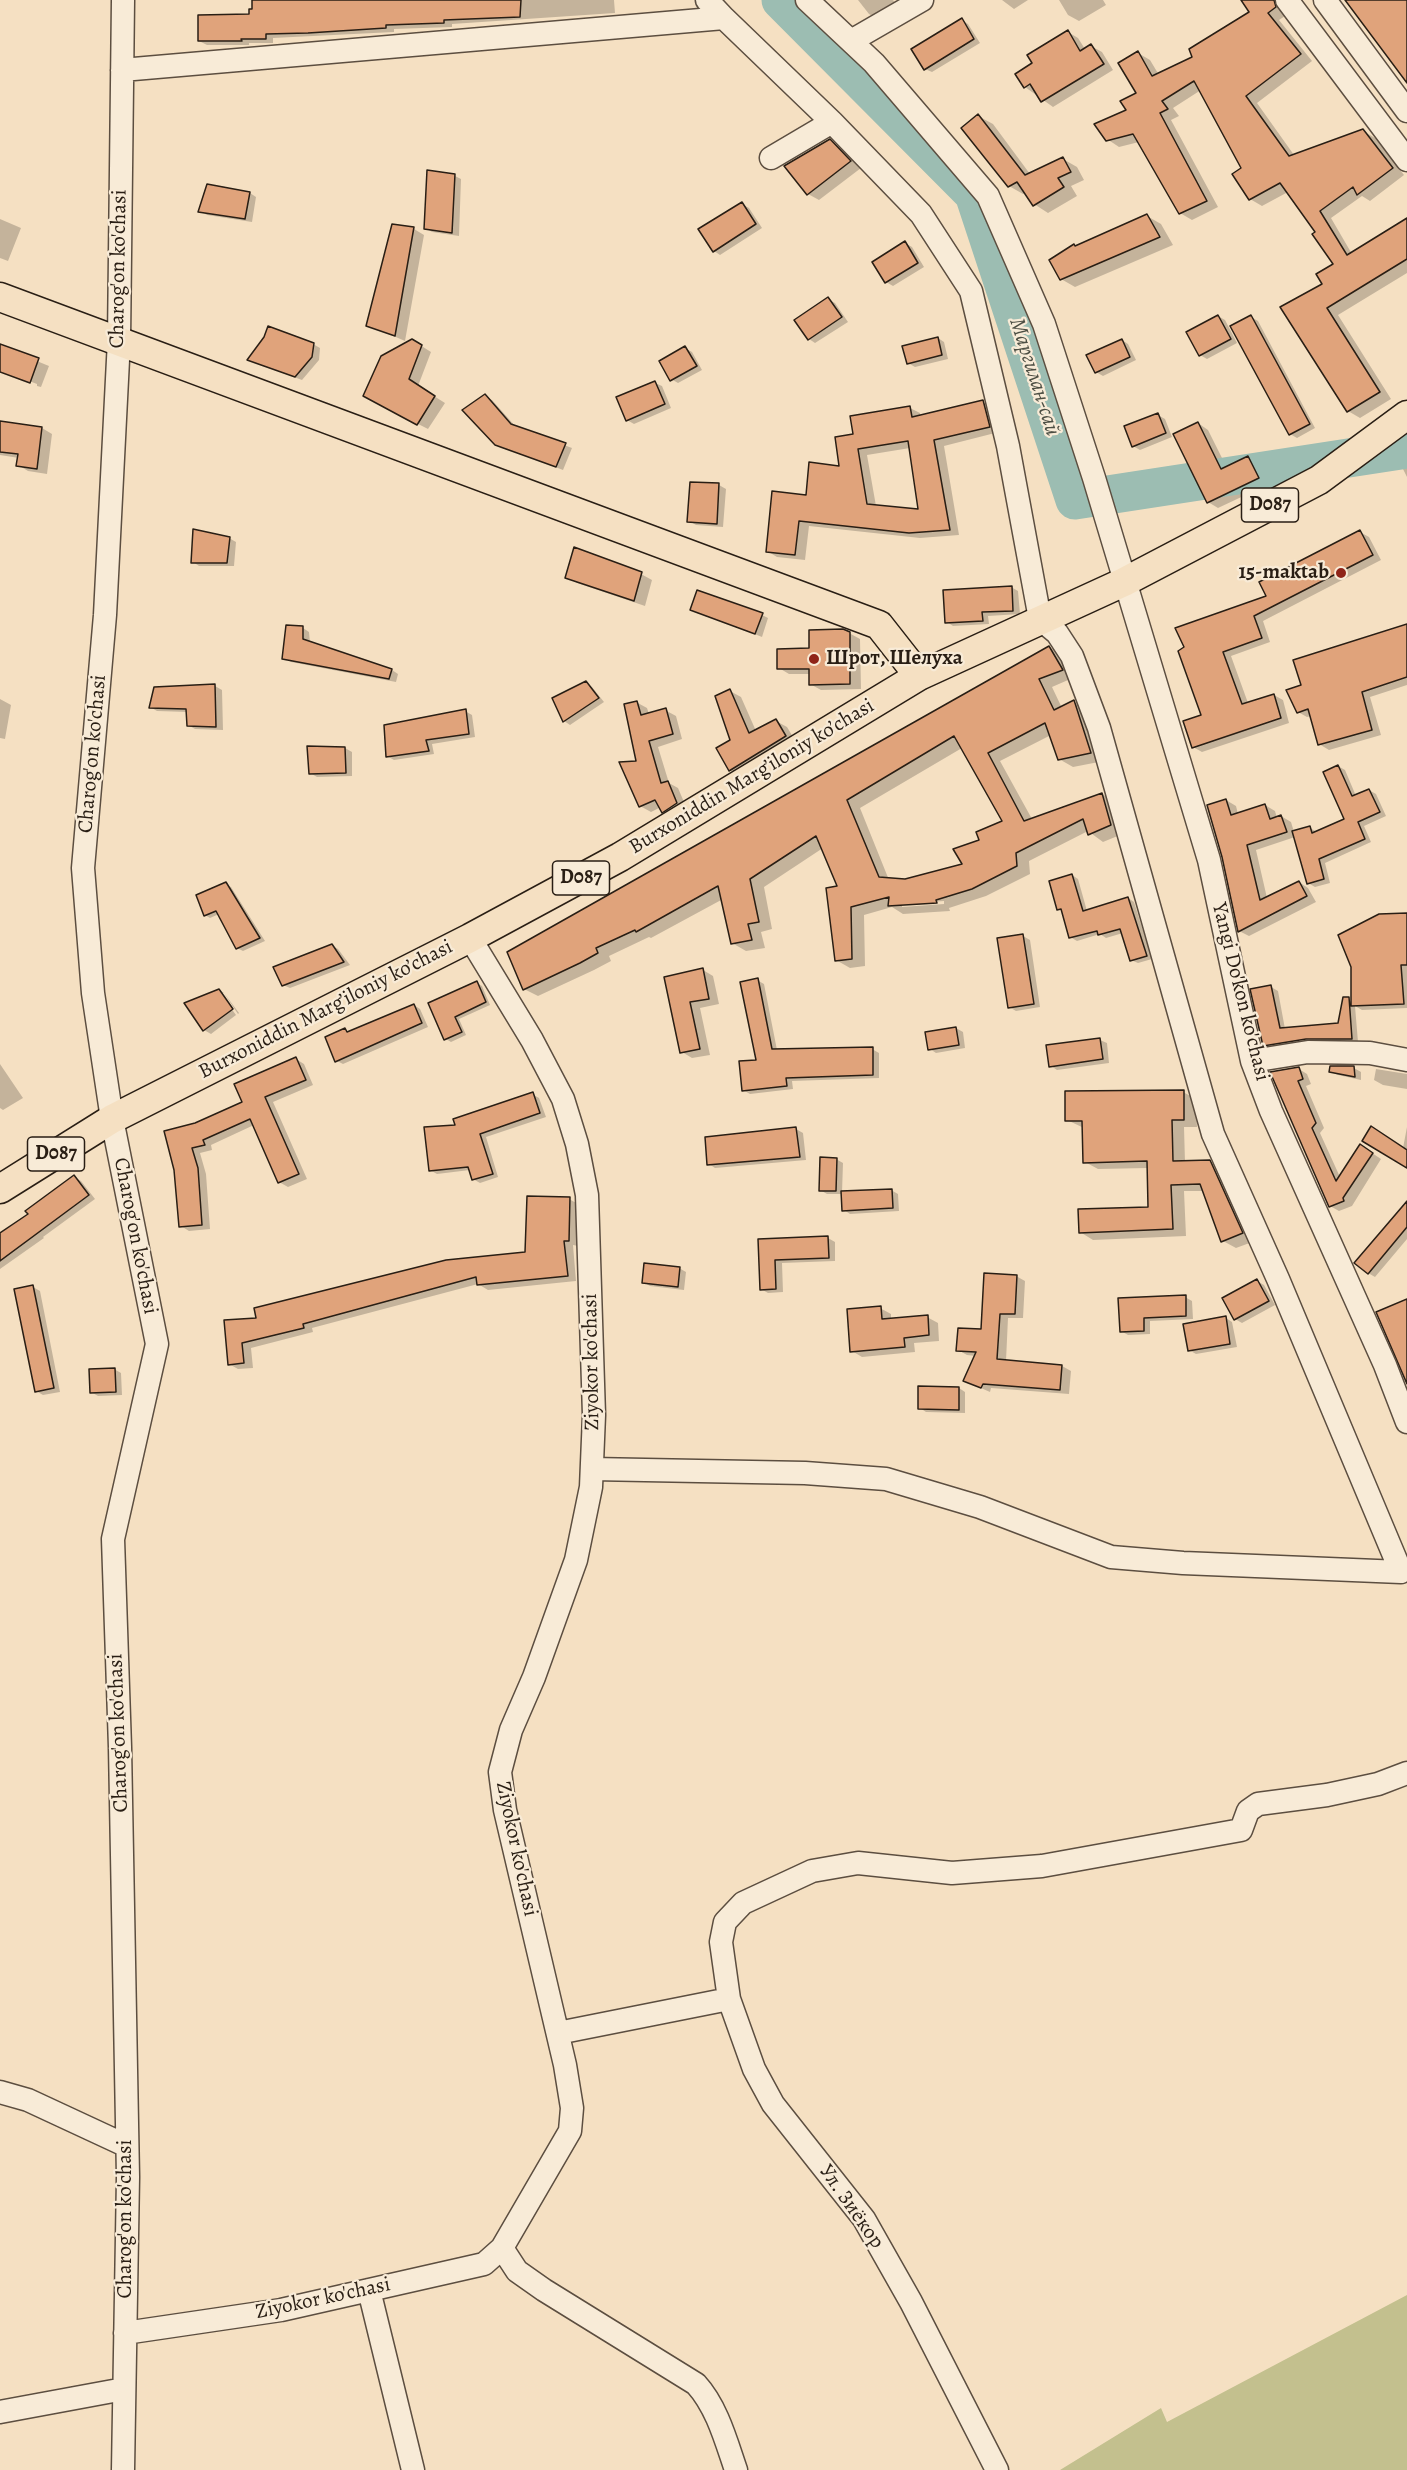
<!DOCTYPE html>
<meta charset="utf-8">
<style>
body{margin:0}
canvas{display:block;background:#f5e0c2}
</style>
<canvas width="1407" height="2470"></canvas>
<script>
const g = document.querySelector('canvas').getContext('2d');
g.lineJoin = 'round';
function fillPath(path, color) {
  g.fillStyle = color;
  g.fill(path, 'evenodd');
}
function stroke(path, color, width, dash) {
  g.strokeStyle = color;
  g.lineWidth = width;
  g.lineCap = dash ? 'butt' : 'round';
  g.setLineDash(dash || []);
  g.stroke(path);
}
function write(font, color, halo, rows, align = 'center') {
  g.font = font + ' Alegreya,serif';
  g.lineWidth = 4.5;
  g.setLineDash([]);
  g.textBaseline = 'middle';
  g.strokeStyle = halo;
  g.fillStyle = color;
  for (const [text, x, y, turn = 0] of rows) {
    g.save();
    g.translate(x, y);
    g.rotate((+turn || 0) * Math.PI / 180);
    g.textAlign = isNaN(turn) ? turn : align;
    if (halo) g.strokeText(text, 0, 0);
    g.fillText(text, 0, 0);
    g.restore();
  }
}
fillPath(new Path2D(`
 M1407,2295v175h-347l101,-62 6,14z`), '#c3c08e');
fillPath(new Path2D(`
 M268,0h346l1,13 -163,11v3l-58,2v3l-121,6v5h-24v2h-42l-8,-4 51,-25z
 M858,0h35l5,6 -22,12 -7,-4z
 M1002,0h26l-14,9z
 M1059,0h44l3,5 -27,16 -11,-6z
 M1243,0h31l11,16 -6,4 33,41 -55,42 37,52 69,-24 12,7 29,37 -34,26 -8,-5 -31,22 21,36 55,-34v53l-69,42 53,84 -31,19 -12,-7 -66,-104 42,-22 11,-21 -17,-32 -30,-40 -26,14 -12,-7 -7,-30 -42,-79 -28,18 6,8 -8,4 47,87 -26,13 -12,-7 -41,-71 -20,5 -12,-8 31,-45v-41l12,7 9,15 35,-17 57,-45z
 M962,20l6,4 12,19 -48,29 -7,-3z
 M1068,32l10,6 7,11 6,-3 11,6 11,18 -60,37 -28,-20 9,-23z
 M978,116l15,8 37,50 33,-15 14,8 7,13 -13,6 6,10 -29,17 -14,-9 -8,-11 -3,1 -14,-8z
 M830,141l10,6 21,21 -42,32 -11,-6 -21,-28z
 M455,176l6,3 -2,57 -27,-4 -6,-4z
 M250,193l6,4 -4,25 -45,-7 -7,-4z
 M742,204l7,4 13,20 -42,27 -6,-4z
 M1147,216l14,8 12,21 -98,42 -14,-8 13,-34 3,2z
 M0,219l21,9 -13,33 -8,-3z
 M393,226l21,3 10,6 -19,106 -37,-16z
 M905,243l7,4 12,20 -31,19 -7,-4z
 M828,299l7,4 13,19 -33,21 -6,-4z
 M1218,316l7,4 12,23 -30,16 -7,-4z
 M1251,317l7,4 57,107 -18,10 -7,-4z
 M938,338l6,4 4,17 -33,8 -7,-4z
 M412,340l19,12 -13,34 27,17 -17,26 -53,-27z
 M1122,340l6,4 8,16 -33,16 -7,-4z
 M313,344l7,4 -1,12 -17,20 -46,-17z
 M0,346l49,20 -8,21 -4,-1v-2l-37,-14z
 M685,348l7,4 10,18 -24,13 -7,-4z
 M655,383l7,3 9,22 -37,16 -7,-4z
 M485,396l7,4 24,27 56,21 -9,22 -67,-26z
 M983,402l10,5 6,25 -55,14 15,89 -39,3 -111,-12 -4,34 -28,-3 -10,-6 40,-55 34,-28 14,-33 55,-27 10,5v4zM910,448l10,63 -44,-5 -9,-51z
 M1158,415l7,4 7,18 -32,13 -7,-4z
 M0,423l42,5 10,6 -5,40 -19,-3 -10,-6 1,-7 -19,-3z
 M1198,423l10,7 19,38 21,-10 10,6 11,20 -51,24 -10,-6z
 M1407,461v16l-6,-12z
 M719,485l7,4 -3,38 -27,-2 -7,-4z
 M1360,532l9,5 12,23 -118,61 7,21 -39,14 17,47 26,-8 9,5 6,23 -87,29 -9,-5 10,-31 -17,-68 82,-52z
 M229,538l7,4 -2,24h-35l-6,-4z
 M641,574l11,6 -7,26 -68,-23 -10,-6z
 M1011,587l7,4 2,23 -32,2 1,8 -36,2 -6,-4z
 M692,609l70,6 6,3 -6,19z
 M1407,626v59l-37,12 11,38 -52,15 -10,-6 -8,-28 -4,1 -9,-5 5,-26z
 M303,628l6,4 1,11 82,27 6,4 -2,8 -105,-20 -7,-4z
 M849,633l11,6 1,50 -40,1 -11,-6v-10h-21l-10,-6 32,-18z
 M1049,647l14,8 12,22 -23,10 10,21 12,-6 14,8 16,51 -31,6 -14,-8 -8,-24 -51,26 32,58 70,-25 14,8 9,31 -22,9 -15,-11 -59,30 1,13 -44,22 -37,12 1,3 -47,3 -11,-7 -28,8 1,51 -15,2 -14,-8 3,-73 -16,-39 -59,39 8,42 -11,3 4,16 -19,3 -14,-8 -9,-44 -72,39 -2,-1 -40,19 2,5 -17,9 -56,26 -14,-7zM962,748l42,74 -40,43 -59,16 -16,-1 -29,-72zM944,901v3l-42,3v-3z
 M586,683l6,4 12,15 -34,23 -6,-4z
 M215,686l7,4 1,40 -28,-1 -7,-4v-13l-31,-1 -7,-4z
 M730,691l11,6 15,34 20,-10 11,6 9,15 -55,34 -11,-6z
 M0,699l11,6 -6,34 -5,-1z
 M636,702l11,6 2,6 16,-4 11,6 6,23 -24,8 11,36 9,5 9,21 -14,8 -10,-6 -2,-4 -10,5 -11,-6z
 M465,711l7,4 3,22 -43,7 2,10 -40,6 -7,-4z
 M345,748l7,4v24l-35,1 -7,-4z
 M1338,766l7,4 11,26 13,-6 7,4 10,22 -22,10 7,16 -46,21 5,20 -15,4 -7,-4 -13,-46 -39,13 11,48 32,-16 9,6 8,14 -67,34 -10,-5 -13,-131 10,6 2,8 27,-9 10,6 2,7 4,-2 10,6 3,10 16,-4 7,4 29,-12z
 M1072,875l6,4 9,32 41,-13 6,4 18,57 -14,4 -7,-3 -8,-27 -17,5 -6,-4 -23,7 -7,-4 -7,-25 -4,-3z
 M225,884l6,3 34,54 -22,10 -6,-3 -18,-34 -9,4 -5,-3z
 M1407,914v94l-45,2 -7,-4 3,36 -87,7 -7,-4 7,-58 7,4 7,38 54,-4 9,-26 5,3z
 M1023,936l7,4 10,67 -24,4 -7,-4z
 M331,945l7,4 12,16 -60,23 -7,-3z
 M703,970l10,6 6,28 -19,4 10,47 -18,3 -10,-6 -17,-74z
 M757,980l7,4 13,66 95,-1 7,4v25l-87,3 1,8 -43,5 -7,-4 15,-29z
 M477,983l5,3 8,19 -31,14 7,16 -15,7 -5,-3 -16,-35z
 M219,990l5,3h-4l16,22 -25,19 -7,-4z
 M224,993l15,20 -1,1z
 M414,1005l6,4 8,18 -85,37 -6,-3 8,-31 5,2z
 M956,1028l7,4 2,16 -29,5 -6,-4z
 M1100,1040l7,3 2,20 -52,7 -6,-4z
 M296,1059l8,5 9,21 -40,17 34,77 -19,8 -9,-5 -25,-57 -43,20 1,5 -12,3 6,21 4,55 -21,2 -8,-5 -5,-56 20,-46 48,-21z
 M0,1064l23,34 -20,12 -3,-2z
 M1354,1068l7,4v8l-23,-5 -7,-3z
 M1299,1069l8,5 4,10 -5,2 18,42 -4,5 20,44 29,-26 12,8 -29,47 -13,5 -9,-5 -57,-133z
 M1376,1069l31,5v15l-24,-4 -9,-5z
 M1183,1092l13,7 1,28h-13l1,35 24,-1 14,8 32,72 -19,7 -13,-7 -19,-50h-20l2,45 -93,4 -13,-8 70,-24 -2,-40 -50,1 -13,-7 -1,-34 -17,-8z
 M532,1094l7,4 7,19 -60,20 12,40 -18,6 -7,-4 -3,-9 -33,4 -7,-4 27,-44z
 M1407,1127v39l-4,-18z
 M796,1129l7,4 3,27 -91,8 -6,-4z
 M836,1159l7,4 -1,30 49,-3 7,4 1,17 -49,3 -6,-4 -1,-16h-16l-7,-4z
 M74,1177l7,4 14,18 -52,38 1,1 -44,31v-35l30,-20z
 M569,1199l9,5v42l-5,-1 3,36 -88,9 -10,-6 -166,44 1,4 -62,16 2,20 -15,1 -9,-5 -4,-42 33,-3 269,-66z
 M1407,1208v31l-32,38 -7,-4z
 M828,1238l7,4v19l-53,2 1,29 -15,1 -7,-4 -2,-49z
 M679,1268l7,4 -2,18 -34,-4 -7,-4z
 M1016,1276l9,5 -2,37h-15l-2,43 56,5 9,5 -2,23 -78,-6 -1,4 -16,-7 2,-29 -9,-1 -9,-5 25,-20z
 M1257,1281l7,4 11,20 -33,18 -7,-4z
 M33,1287l7,4 20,101 -17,3 -7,-4z
 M1185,1297l7,4 1,18 -43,2v13l-22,1 -7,-4 -1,-32z
 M880,1308l11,6v6l36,-3 11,6 1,18 -25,2 1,9 -53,5 -10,-6z
 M1226,1318l6,4 5,25 -41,7 -7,-4z
 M114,1369l7,4 1,22 -24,1 -7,-4z
 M959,1388l6,4v21l-39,-1 -6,-4z`), '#0003');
stroke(new Path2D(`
 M781,0l193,194 101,306 332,-51`), '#9cbdb2', 39);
const building = new Path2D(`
 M252,0h269l-1,17 -76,3v3l-58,2v3l-78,5 -42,1v5h-25l1,2h-44v-26l51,-1v-5h3z
 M1241,0h33l2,7 -8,6 33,41 -55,42 43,60 74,-27 30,39 -36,27 -4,-8 -33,24 27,44 60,-37v41l-80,49 53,84 -33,20 -67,-105 42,-23 -6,-10 17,-10 -21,-30 3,-2 -35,-49 -31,17 -17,-26 9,-6 -47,-87 -32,20 6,8 -8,4 47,88 -28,13 -46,-80 -27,7 -12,-17 32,-14 -6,-9 16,-8 -18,-30 20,-12 14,25 40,-19 -3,-8 60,-37z
 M1345,0h62v83z
 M962,18l12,21 -50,31 -13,-21z
 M1068,30l12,21 11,-7 13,20 -63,38 -11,-18 -6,4 -9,-14 17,-11 -5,-8z
 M978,114l47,61 38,-18 8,15 -13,6 6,9 -31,19 -16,-24 -9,5 -47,-59z
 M830,139l21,22 -44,34 -23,-29z
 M427,170l28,4 -3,59 -28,-4z
 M207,184l43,8 -5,27 -47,-7z
 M742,202l14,22 -43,28 -15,-23z
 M1147,214l13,23 -100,43 -11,-20 25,-16 1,2z
 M392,224l22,3 -19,109 -29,-10z
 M905,241l13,22 -33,20 -13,-21z
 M828,297l14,20 -34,23 -14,-20z
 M1218,315l13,24 -32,17 -13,-24z
 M1251,315l59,109 -21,11 -59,-109z
 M268,326l46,17 -2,14 -17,20 -48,-17 17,-23z
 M938,337l4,18 -35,9 -5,-18z
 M412,339l10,6 -13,34 26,17 -18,29 -54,-29 18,-40z
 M1122,339l8,18 -35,16 -9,-18z
 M0,344l39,14 -9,25 -30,-11z
 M685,346l12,20 -27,15 -11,-20z
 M655,381l10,23 -39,17 -10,-24z
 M485,394l26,30 55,19 -10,24 -61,-22 -33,-35z
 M983,400l7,27 -56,13 16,90 -41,3 -110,-12 -4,34 -29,-3 6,-61 34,4 3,-33 30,4 -4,-29 18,-3 -3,-18 60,-10 2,11zM908,441l10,68 -51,-5 -9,-55z
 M1158,413l8,20 -34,14 -8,-21z
 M0,421l42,6 -5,42 -21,-3 2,-12 -18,-2z
 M1198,422l23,47 27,-13 11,22 -52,25 -34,-69z
 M690,482l29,1 -2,41 -30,-2z
 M193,529l37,8 -3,26h-36z
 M1360,530l13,25 -119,61 8,22 -39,14 19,52 32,-10 7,24 -89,30 -9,-27 18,-6 -23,-64 6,-4 -9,-19 91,-32 -7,-14z
 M574,547l68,25 -8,29 -69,-23z
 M1012,586l1,25 -31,1 1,9 -38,2 -2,-33z
 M697,590l66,23 -8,21 -65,-24z
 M1407,624v53l-45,15 10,38 -54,15 -10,-36 -11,4 -11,-23 15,-5 -8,-25z
 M286,625l17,1v13l89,30 -3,10 -107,-20z
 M843,629l7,3v52l-41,1v-16h-32v-20l32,-1v-18z
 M1049,646l14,24 -24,9 15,31 20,-10 17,53 -33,7 -13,-37 -57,30 36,68 78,-28 9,32 -23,10 -5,-16 -67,34 1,13 -45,23 -36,11 1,3 -49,3 1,-9 -38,10 1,52 -17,2 -9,-73 11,-2 -21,-50 -66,43 9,43 -11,2 4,16 -21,4 -13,-58 -82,46 -1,-2 -39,18 2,5 -18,10 -57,27 -16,-38zM954,736l48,85 -26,11 3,8 -26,9 9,15 -57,15 -26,-2 -32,-77z
 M586,681l13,17 -36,24 -11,-24z
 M215,684l1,43 -29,-1 -1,-17 -37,-1 5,-21z
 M730,689l19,44 27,-14 10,17 -57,35 -13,-23 14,-8 -15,-44z
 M637,701l4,14 25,-7 7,26 -24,7 12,42 7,-2 9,22 -15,10 -7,-13 -16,7 -20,-45 17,-1 -12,-57z
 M466,709l3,25 -43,6 3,11 -43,6 -2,-32z
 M307,746l38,1 1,26 -37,1z
 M1338,765l14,31 17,-7 11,23 -22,10 7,17 -46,20 5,20 -17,5 -15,-53 18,-5 2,7 32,-14 -21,-47z
 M1226,799l5,16 34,-11 5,15 11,-4 6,17 -40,13 13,55 39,-19 8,15 -69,36 -16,-75 -15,-52z
 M1072,874l11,37 45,-14 19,59 -17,5 -10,-32 -22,6 -1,-4 -28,7 -8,-29 -4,1 -8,-29z
 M226,882l34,56 -24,11 -20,-38 -12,5 -8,-21z
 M1407,913v52h-6l3,39 -53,2v-39l-13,-32 41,-21z
 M1023,934l11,70 -26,4 -11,-70z
 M332,944l12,18 -62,24 -9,-19z
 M703,968l6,31 -19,3 10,47 -20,4 -16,-76z
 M758,978l14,71 101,-2v28l-87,3 1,8 -45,5 -3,-30 17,-1 -16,-78z
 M477,981l9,21 -31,15 7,15 -18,8 -16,-37z
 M1271,985l9,43 58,-5 5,-26h6l3,42h-46l-43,7 -13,-57z
 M219,989l14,20 -30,22 -19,-28z
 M414,1004l8,19 -87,39 -10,-25 20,-9 2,4z
 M956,1027l3,18 -31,5 -3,-18z
 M1100,1038l3,21 -54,8 -3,-22z
 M296,1057l10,23 -41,17 34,77 -21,9 -28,-64 -47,21 2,5 -13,3 6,20 4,57 -23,2 -5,-57 -10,-39 31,-8 47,-21 -8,-18z
 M1330,1066h24l1,11 -26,-5z
 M1299,1067l4,12 -5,2 18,42 -4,5 24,53 24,-37 13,9 -30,45 1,3 -15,6 -59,-135z
 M1184,1090v30h-12l1,41 37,-1 33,73 -22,9 -21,-58 -29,1 2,44 -94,4 -1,-24 70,-2 -1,-46 -64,2 -1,-42h-17v-30z
 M533,1092l7,21 -60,21 13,40 -21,6 -4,-13 -39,4 -5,-44 31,-2 -2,-6z
 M1371,1126l36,24v18l-45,-27z
 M796,1127l4,30 -93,8 -2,-28z
 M820,1157l17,1 -1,33h-17z
 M74,1175l15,20 -89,66v-28l28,-19 -3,-3z
 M892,1189l1,19 -51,3 -1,-20z
 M527,1196l43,1 -1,44h-5l4,35 -91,9 -1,-8 -173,47 1,4 -62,15 2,20 -16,2 -4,-45 32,-2 -2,-10 192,-48 79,-8z
 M1407,1201v26l-39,47 -14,-11z
 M828,1236l1,22 -54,2 1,29 -16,1 -2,-51z
 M644,1263l36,4 -2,20 -36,-4z
 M984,1273l33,2 -2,39h-15l-3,45 65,6 -2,25 -77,-6 -2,4 -18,-7 13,-29 -20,-1 2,-23 23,1z
 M1257,1279l12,22 -35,19 -12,-22z
 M33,1285l21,103 -19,4 -21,-103z
 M1186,1295v21l-42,2v13l-24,1 -2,-34z
 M1407,1299v85l-31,-72z
 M881,1306l1,13 46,-4 1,20 -25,3 1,9 -55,5 -3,-43z
 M1226,1316l4,28 -42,7 -5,-27z
 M115,1368l1,24 -26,1 -1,-24z
 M918,1386l41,1v23l-41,-1z`);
fillPath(building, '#e0a37b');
stroke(building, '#291e14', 1.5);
const minor = new Path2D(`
 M707,0l17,18
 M807,0l67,63 114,133 56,128 50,154 115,382 43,201 19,50 114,254 22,57
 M1287,0l120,160
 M1325,0l82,111
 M851,41l71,-41
 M122,70l602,-52 108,104 89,92 50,77 37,155 32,173 17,14 15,23 27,72 114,406 65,145 123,293 -218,-9 -72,-6 -131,-50 -94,-28 -81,-6 -213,-4
 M771,158l61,-36
 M1252,1061l56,-9 62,1 37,7
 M558,2033l171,-34
 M0,2092l28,8 99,46
 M502,2248l15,23 27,19 152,94c21,23 30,57 40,86
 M369,2290l44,180
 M125,2333l156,-23 203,-46 18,-16 68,-117 2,-23 -7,-43 -60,-255 -5,-38 11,-42 23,-53 42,-117 15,-73 3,-72 -7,-220 -10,-51 -14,-45 -31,-59 -62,-102
 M0,2412l124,-23
 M123,2470l5,-293 -8,-430 -7,-208 44,-195 -45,-225 -19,-126 -10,-125 22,-253 14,-275 4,-340
 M997,2470l-86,-168 -47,-83 -91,-115 -19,-35 -25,-70 -8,-57 4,-20 18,-19 69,-32 46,-8 94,10 90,-7 199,-36 7,-19 10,-7 69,-9 51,-11 29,-11`);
const major = new Path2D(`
 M0,297l879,328 40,51
 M0,1189l112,-70 358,-181 150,-81 299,-181 205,-94 195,-102 88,-65`);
stroke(minor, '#5c4e40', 25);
stroke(major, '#291e14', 31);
stroke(minor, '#f8ebd7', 22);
stroke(major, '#f5e0c2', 28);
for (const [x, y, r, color] of [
 [1341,573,6,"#8f2418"],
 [814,659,6,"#8f2418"]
]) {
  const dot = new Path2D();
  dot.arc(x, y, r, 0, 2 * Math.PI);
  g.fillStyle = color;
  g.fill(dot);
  stroke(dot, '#f8ebd7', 2);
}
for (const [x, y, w] of [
 [1270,505,57],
 [581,878,57],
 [56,1154,57]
]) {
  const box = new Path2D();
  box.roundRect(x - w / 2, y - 17, w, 34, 4.5);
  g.fillStyle = '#f8ebd7';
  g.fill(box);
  stroke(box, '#291e14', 1.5);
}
write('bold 20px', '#291e14', null, [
 ["D087",1270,505],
 ["D087",581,878],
 ["D087",56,1154]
]);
write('21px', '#291e14', '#f8ebd7', [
 ["Charog'on ko'chasi",119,269,-89],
 ["Charog'on ko'chasi",93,754,-85],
 ["Burxoniddin Marg’iloniy ko’chasi",752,777,-31],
 ["Yangi Do'kon ko'chasi",1240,992,76],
 ["Burxoniddin Marg’iloniy ko’chasi",326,1010,-27],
 ["Charog'on ko'chasi",135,1236,79],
 ["Ziyokor ko'chasi",592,1362,-91],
 ["Charog'on ko'chasi",119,1733,-92],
 ["Ziyokor ko'chasi",516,1849,78],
 ["Ул. Зиёкор",851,2207,55],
 ["Charog'on ko'chasi",126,2219,-90],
 ["Ziyokor ko'chasi",323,2299,-12]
]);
write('bold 21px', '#291e14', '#f8ebd7', [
 ["15-maktab",1329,573],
 ["Шрот, Шелуха",826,659,"left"]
], 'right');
write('italic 22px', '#4c4e43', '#f8ebd7', [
 ["Маргилан-сай",1034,377,72]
]);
</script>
